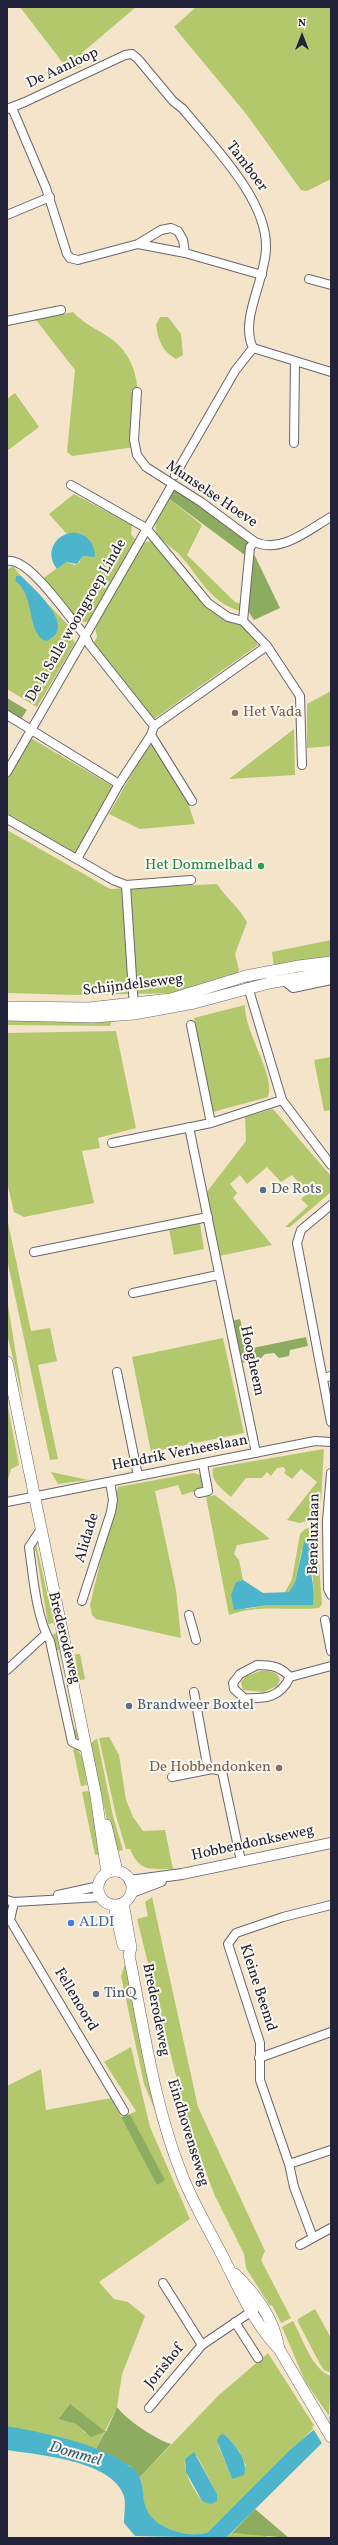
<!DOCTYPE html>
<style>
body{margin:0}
#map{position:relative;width:338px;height:2545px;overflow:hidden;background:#f4e4ca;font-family:Vollkorn,serif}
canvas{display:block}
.frame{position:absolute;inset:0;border:8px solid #22223b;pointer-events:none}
.north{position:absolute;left:282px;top:16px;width:40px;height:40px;-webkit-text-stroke:3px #fbf7ec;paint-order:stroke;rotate:0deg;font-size:11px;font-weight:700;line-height:16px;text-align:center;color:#22223b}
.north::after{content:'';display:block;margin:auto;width:14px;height:18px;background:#22223b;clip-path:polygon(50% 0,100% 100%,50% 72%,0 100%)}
</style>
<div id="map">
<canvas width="338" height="2545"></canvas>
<div class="frame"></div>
<div class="north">N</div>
</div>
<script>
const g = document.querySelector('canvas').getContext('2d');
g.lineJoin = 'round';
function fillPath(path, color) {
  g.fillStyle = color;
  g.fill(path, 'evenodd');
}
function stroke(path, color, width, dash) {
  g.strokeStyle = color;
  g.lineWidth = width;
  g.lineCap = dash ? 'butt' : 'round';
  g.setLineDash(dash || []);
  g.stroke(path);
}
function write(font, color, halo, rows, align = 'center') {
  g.font = font + ' Vollkorn,serif';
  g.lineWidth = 4;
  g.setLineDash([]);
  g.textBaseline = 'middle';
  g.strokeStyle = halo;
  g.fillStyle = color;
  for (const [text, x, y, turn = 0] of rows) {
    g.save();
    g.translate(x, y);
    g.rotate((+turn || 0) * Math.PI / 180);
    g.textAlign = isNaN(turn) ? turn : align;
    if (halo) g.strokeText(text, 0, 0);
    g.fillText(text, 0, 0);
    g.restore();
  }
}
fillPath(new Path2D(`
 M16,7h120l-53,45 -2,15 -12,4 -49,-64z
 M196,7h135v172l-24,12 -6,-1 -54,-75 -73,-88z
 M73,312c11,12 24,17 37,26 37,26 28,71 25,109l-63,9 -5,-4 8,-82 -39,-50z
 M160,317h8l13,17 2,21 -7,4c-14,-8 -18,-19 -20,-34z
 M15,393l24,34 -32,24v-52z
 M74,494l58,31 -1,9 4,5 -46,83h-11l-39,-41 27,-19 9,3 4,-2 11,-22 -7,-6 -17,-2 -17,-19z
 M168,498l34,27 -15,30 48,47 6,2 -1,7c-32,-9 -41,-36 -62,-58 -4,-3 -19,-15 -21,-19 -5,-12 5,-24 11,-36z
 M152,541l56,62 33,17 17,25 -107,76 -58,-77 4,-7 -2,-10 47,-84z
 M13,566l8,10h-5l-1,5 12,11 11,43 13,4c11,-12 5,-23 -3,-35l24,25v9l3,5 -38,64 -30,-18v-119z
 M331,691v55l-24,2v-44z
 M294,729l1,46 -66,4z
 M29,737l85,50 -38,67 -69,-41v-37z
 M153,742l34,58 8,24 -55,5 -31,-15 34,-60z
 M7,830l103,59 107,-5c9,14 22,23 30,38l-12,32 4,16 -5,8 -53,15 -105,2 -69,-2z
 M331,940v20l-57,8 -2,-16z
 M245,1005c-1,28 31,70 23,92l-55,15 -19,-94z
 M7,1020h105l-2,6 -103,-1z
 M116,1031l20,97 -38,10 2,10 -18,3 12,52 -70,14 -10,-5 -7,-30v-149z
 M331,1057v53l-7,1 -10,-51z
 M273,1109l58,67v16l-41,35h-5l23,-21 -7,-7 7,-6 -16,-18 -11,7 -14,-15 -20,17 -7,-9 -10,9 7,9 -4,5 39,47 -53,11 -13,-63 40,-52 -1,-24z
 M7,1218l24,113 19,-3 7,33 -19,4 20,94 -8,1 -43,-201z
 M197,1223l3,1 4,25 -30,6 -5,-26z
 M7,1299l17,105 -17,-70z
 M223,1338l21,95 -93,19 -19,-95z
 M7,1402l12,63 -8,4 -4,14z
 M324,1449l-3,51 -6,18 -15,5 -13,-3 30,-38 -16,-13 -9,10 -8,-6 2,-3 -3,-3 -6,1 -6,8 -4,-4 -5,6h-16l-15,19c-9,-8 -21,-16 -18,-29z
 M51,1472l37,8 -30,4z
 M193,1473l8,2 2,11 -5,4 -16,5 -4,-10 -23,6 21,99 5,48 -85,-19 -4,-4 -2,-10 28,-118z
 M215,1495l55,44 -33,6 -3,9 5,6 4,20 -7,2 10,27 23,-4h44c3,-15 -3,-29 1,-43l-12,-13 -7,33 -6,10h-4l7,-13 8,-45 5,-5 11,-3 6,78 -3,4c-30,3 -61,-4 -90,7l-23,-118z
 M36,1544l18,79 -6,1 -12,-73 -2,-1z
 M57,1633l23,107 -5,-3 -3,-7 4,-1 -17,-79 -4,1 -1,-14 -3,-2z
 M75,1654h5l5,25 -7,2z
 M260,1671c9,0 17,-1 20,9l-3,6 -13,6 -21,-2 -2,-8 4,-5z
 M109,1737l10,18 7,45 7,17 10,14 22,-1 8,39c-24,0 -33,3 -43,-20h-4l-10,-33 -17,-78z
 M97,1738l16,78 10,34 -9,2 -24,-108z
 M73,1749h4l6,9 4,27 -6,1z
 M87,1791l3,1 11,62 -6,1 -13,-63z
 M152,1897l46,210 67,144 -4,9 30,58 -10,5 -9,-18 -2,1 -24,-38 -2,-14 -29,-58 -26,-68 -52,-209 11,-3 -3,-14z
 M125,1964l36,161 -17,-41 -23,-108z
 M131,2047l19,80 40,92 -91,63 15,17 14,3 17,14 -23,58 -5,33 -21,42 -89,-23v-340l34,-17 5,41 65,-12 47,87 -14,-44 -14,-27 6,-3 -32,-49zM69,2405l37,27 -21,1 -8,-9 -19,-5z
 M315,2309l16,29v35l-7,-3 -4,-6 -22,-42v-3z
 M293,2321c10,17 18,48 38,55l-2,40 -24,-35 -23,-54z
 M268,2353l47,74 -107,105c-17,7 -53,-3 -61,-21 -5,-10 -3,-23 -7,-34l79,-82zM224,2434l15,17 7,15 -14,13 -14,-34zM197,2456l20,38 -15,7c-8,-11 -19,-28 -17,-42z
 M232,2533l35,2v3h-41z`), '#b3c86c');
fillPath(new Path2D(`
 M173,489l75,49 -2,18 -78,-58z
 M254,554l26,54 -26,12 -6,-9z
 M7,698l20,12 -6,9 -14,-9z
 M240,1319l8,30 58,-12 2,9 -18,4 -1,6 -10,2 -5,-5 -9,1 -5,5 -19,4 -9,-42z
 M130,2114l35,66 -8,5 -36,-68z
 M70,2404l36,28 11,-25c8,12 40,33 54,37l-31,33 -10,-11 -34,-17 9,-17 -14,5 -15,-13 -18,-5z
 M255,2509l34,29 -57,-5z`), '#8eac60');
fillPath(new Path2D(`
 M69,533c15,-2 26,8 26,24l-12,-1 -6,8 -11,-2 -9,7c-11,-14 -5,-31 12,-36z
 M16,576h5c12,12 59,52 25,65 -20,-7 -10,-46 -31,-60z
 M309,1537l5,1c4,13 -4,24 -3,35 2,12 4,20 2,32h-44l-35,5 -3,-15 5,-13 7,-2 20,13 26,-1 6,-10 10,-43z
 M331,2415v19l-105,104 -91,-2 -11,-13c0,-9 2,-19 0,-27 -12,-36 -86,-41 -117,-46v-24c40,8 90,16 124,41 16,11 9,28 16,43 8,19 44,29 61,22l82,-82z
 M224,2434c10,10 25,26 20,41l-12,4 -15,-38 3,-6z
 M194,2452l23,42v7l-6,3 -9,-3 -16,-29 -1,-13z`), '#4cb5cb');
fillPath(new Path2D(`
 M329,2414l2,23 -8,8 -11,-18z`), '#f4e4ca');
const minor = new Path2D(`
 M12,108l34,80 21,66 3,4 8,2 60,-16
 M7,109l18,-7 100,-47 7,-1 6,5 35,42 10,8c29,36 84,90 83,138 0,33 -27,72 -13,101l78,24
 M7,215l43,-18
 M171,228l7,3 5,9 2,13 -47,-9 23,-14z
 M185,253l77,22
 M309,279l22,6
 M7,321l54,-11
 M137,392l-3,48 3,15 9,12 55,35 54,40c26,12 53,-12 76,-25
 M294,443l1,-81
 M175,475l60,-104 18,-23
 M71,485l75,43 62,75 20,14 15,4 24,25 33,50 2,69
 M7,561c23,-4 62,58 78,74l4,9 65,82
 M243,621l7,-74 5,-5
 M7,715l112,69
 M151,735l41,66
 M7,772l165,-287
 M7,819l106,61 13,5 65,-5
 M77,859l42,-75 32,-49 3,-9 113,-80
 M126,885l8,123
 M283,980l10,8 38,-8
 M248,987l34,113 49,65
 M191,1025l20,98
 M189,1127l67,326
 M112,1143l99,-20 71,-23
 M331,1205l-30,25 -4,13 34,179
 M34,1252l174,-35
 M133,1293l85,-18
 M117,1372l21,104
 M323,1378l8,-2
 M331,1473l-4,48 1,68 3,6
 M199,1493l9,-2 -5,-27
 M7,1502l308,-61 16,1
 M41,1529l-12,18c4,28 7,70 21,94l22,101 13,6
 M82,1601l29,-89 2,-12 -3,-18
 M189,1615l7,25
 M325,1620l6,31
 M257,1665c14,0 23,1 33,12 -10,21 -25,22 -46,21l-10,-9 -1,-6 7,-9z
 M7,1670l39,-36
 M290,1677l41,-11
 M194,1692l14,78
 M172,1777l40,-8 10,2 19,90
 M58,1895l41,-9
 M7,1900l7,2 86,-5
 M14,1902l-4,18 114,191
 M259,2058l72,-26
 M289,2164l42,-14
 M313,2238l-19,-51 -5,-23 -29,-84v-37l-32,-99 8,-11 47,-16 48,-12
 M300,2245l31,-17
 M163,2283l39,62
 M235,2322l23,36
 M149,2408l53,-63 53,-36 3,-8`);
const tertiary = new Path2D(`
 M130,1881l52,-7 149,-31
 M132,1892l29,-11`);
const secondary = new Path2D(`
 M7,1007l82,1 82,-9 75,-23 53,-10 32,-4
 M7,1015l86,2 41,-3 60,-11 75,-20 62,-11
 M7,1362l89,434 11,77
 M106,1825l11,46
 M98 1888a17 17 0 1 1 34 0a17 17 0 1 1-34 0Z
 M123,1903l8,45 -2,7c15,74 25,150 53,220 13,33 31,61 46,92 14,28 29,60 51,82
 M114,1905l9,40
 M235,2274c21,21 39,44 44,75l52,88`);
stroke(minor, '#6c666d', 10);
stroke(tertiary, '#6c666d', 12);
stroke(secondary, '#6c666d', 12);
stroke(minor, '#fff', 8);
stroke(tertiary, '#fff', 10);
stroke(secondary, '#fff', 11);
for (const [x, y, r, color] of [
 [235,713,4,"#8d6e63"],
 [261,866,4,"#2e9e5b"],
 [263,1190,4,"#5c6f8a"],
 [129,1706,4,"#5c6f8a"],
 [279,1768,4,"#8d6e63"],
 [71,1923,4,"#3f7fe0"],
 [96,1994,4,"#5c6f8a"]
]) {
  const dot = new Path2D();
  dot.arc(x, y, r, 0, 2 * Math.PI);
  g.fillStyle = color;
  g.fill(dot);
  stroke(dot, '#fbf7ec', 1.5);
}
write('15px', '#22223b', '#fbf7ec', [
 ["De Aanloop",63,69,-25],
 ["Tamboer",246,167,53],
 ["Munselse Hoeve",211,495,34],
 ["De la Salle woongroep Linde",77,621,-60],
 ["Schijndelseweg",133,986,-7],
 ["Hoogheem",251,1361,78],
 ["Hendrik Verheeslaan",180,1454,-11],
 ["Beneluxlaan",315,1534,-89],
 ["Alidade",88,1538,-73],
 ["Brederodeweg",63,1638,76],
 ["Hobbendonkseweg",253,1844,-12],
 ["Kleine Beemd",257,1988,72],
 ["Fellenoord",75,2000,59],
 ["Brederodeweg",155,2010,79],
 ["Eindhovenseweg",187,2133,73],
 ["Jorishof",165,2367,-51]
]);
write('15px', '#785e54', '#fbf7ec', [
 ["Het Vada",243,713],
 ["De Hobbendonken",271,1768,"right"]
], 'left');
write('15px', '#27864d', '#fbf7ec', [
 ["Het Dommelbad",253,866]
], 'right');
write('15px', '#4e5e75', '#fbf7ec', [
 ["De Rots",271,1190],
 ["Brandweer Boxtel",137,1706],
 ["TinQ",104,1994]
], 'left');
write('15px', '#366cbe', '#fbf7ec', [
 ["ALDI",79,1923]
], 'left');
write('italic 16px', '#335d75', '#fbf7ec', [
 ["Dommel",75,2455,16]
]);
</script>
